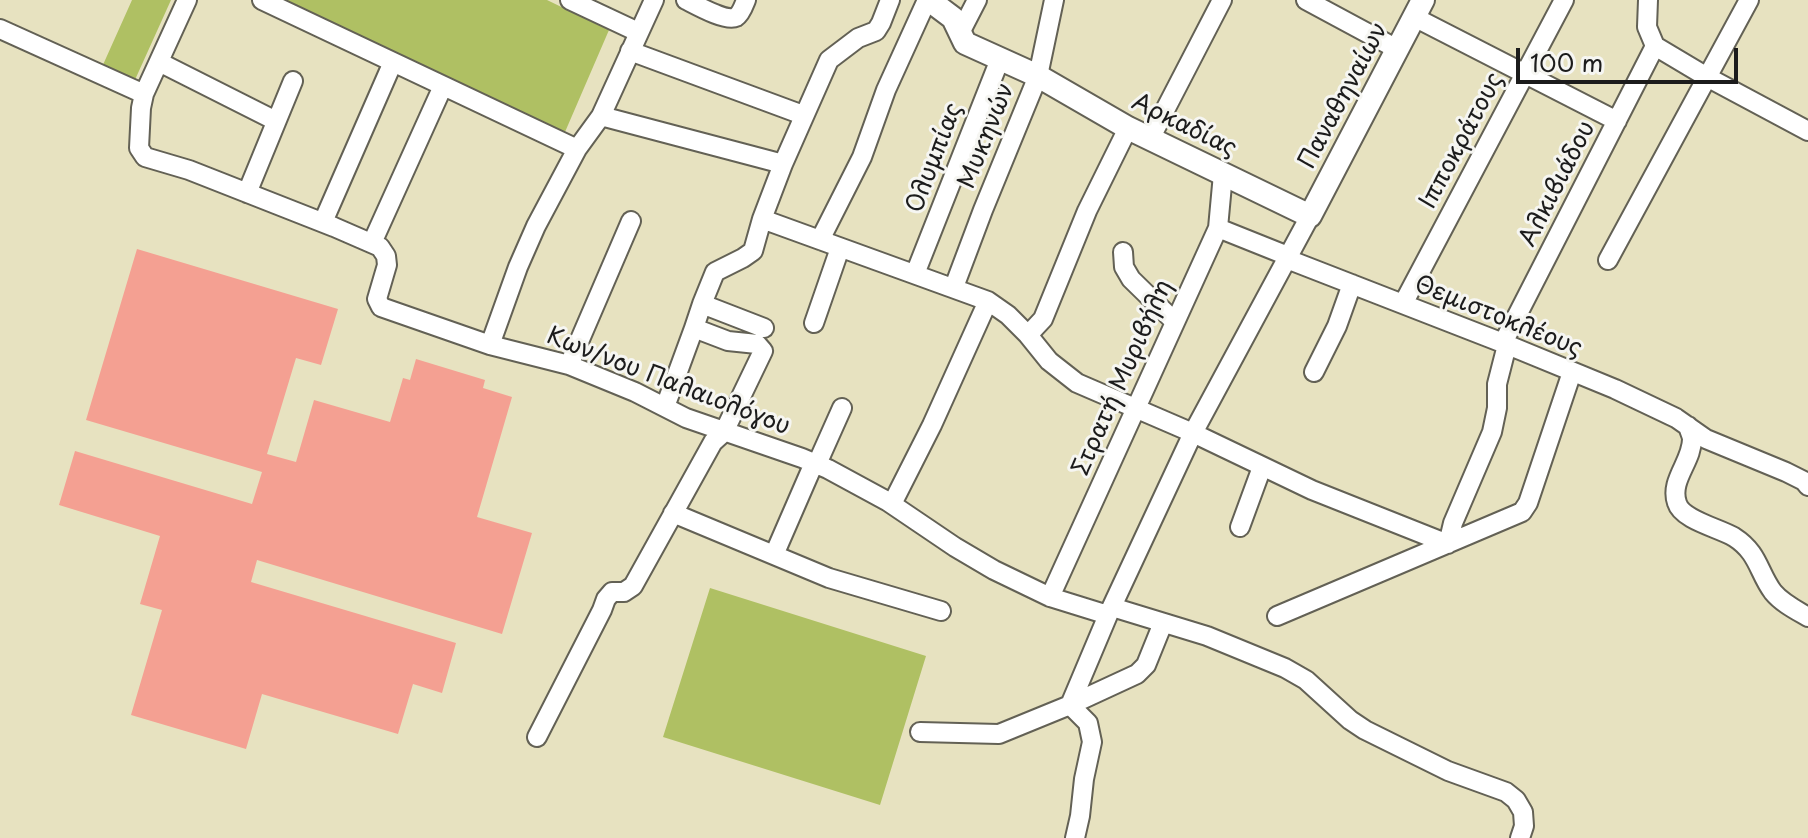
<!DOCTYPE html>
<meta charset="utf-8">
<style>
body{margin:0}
#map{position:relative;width:1808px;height:838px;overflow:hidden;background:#e7e2c0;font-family:"Playpen Sans",sans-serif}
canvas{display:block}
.scale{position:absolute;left:1516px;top:48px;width:222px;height:36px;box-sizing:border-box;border:4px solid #1c1c1c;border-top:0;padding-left:10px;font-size:24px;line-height:28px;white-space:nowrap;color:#1c1c1c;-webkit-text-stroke:6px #f6f6f2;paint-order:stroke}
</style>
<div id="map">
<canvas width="1808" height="838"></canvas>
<div class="scale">100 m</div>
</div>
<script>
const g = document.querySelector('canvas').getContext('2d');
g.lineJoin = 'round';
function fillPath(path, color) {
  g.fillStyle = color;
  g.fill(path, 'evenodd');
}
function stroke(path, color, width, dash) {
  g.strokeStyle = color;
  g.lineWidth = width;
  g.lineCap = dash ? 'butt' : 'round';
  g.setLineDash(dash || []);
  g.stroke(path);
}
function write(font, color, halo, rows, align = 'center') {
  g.font = font + ' "Playpen Sans",sans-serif';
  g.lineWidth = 6;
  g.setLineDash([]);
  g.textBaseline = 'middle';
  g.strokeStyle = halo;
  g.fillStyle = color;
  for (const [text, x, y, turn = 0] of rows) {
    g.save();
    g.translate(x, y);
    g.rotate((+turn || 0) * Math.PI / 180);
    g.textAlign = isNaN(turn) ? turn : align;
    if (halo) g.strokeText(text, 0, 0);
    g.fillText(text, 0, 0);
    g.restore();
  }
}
fillPath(new Path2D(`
 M132,0h39l-37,82 -32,-15z
 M285,0h262l62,30 -44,102 -281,-129z
 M710,588l216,68 -46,149 -217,-68z`), '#afc063');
fillPath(new Path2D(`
 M137,249l201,60 -17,56 -25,-7 -29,96 29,8 18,-62 76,22 13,-44 7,2 6,-21 69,21 -2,8 29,9 -35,120 55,16 -30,101 -245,-74 -6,22 205,61 -14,50 -29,-9 -15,50 -136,-40 -16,55 -115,-34 31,-105 -22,-6 20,-68 -101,-31 16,-54 177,53 10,-32 -176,-52z`), '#f4a092');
const minor = new Path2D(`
 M187,0l-43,94 -3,14 -2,40 6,9 44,13 145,57 46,20 6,9 1,9 -10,34 4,8 109,38 79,20 66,27 51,26 116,40 26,11 59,32 68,46 39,23 56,27 58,18
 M262,0l315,149
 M570,0l68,32
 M686,0c10,5 40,22 50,17 5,-3 8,-12 10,-17
 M1306,0l91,49
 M1648,0l-1,27 8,19 52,31 101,54
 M1414,17l203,104
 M0,29l144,65
 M960,33l17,-33
 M630,51l173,64
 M159,62l117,59
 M601,116l182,48
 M1150,139l72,-139
 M247,193l46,-112
 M762,219l226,82 20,14 20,20 21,26 28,22 116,50 119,57 136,54 5,-21 39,-91 5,-24v-24l10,-39
 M323,222l70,-160
 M1218,228l70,28
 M820,240l42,-83 24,-67 41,-90
 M372,243l71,-157
 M1123,252l1,15 7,12 44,43
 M1287,259l216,84 112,46 61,29 30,21 80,33 18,9 4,5
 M1608,260l141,-260
 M915,274l85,-215
 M954,287l29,-77 55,-134 16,-76
 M1403,304l161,-304
 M814,323l26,-75
 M764,328l-62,-24 13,-32 28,-14 10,-7 9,-32 21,-55 46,-104 29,-22 18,-7 5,-8 9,-23
 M1028,335l15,-16 44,-108 41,-83
 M1503,343l152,-297
 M490,345l28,-78 18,-41 41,-77 24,-33 53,-116
 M569,365l62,-144
 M1314,372l23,-46 15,-42
 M665,407l29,-79
 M1688,426c1,4 3,8 4,12 1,23 -23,42 -15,65 5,17 42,25 57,34 25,16 24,35 39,55 9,11 23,18 35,25
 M817,464l25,-56
 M892,504l40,-79 56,-124
 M673,513l156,65 112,33
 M1240,527l22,-60
 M774,555l40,-92
 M1050,597l168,-369 5,-54
 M1112,607l95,29 78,32 21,12 44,40 15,10 83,41 58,21 10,8 7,12 1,14 -4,12
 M1277,616l245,-104 6,-9 44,-131
 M920,732l79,2 71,-29 67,-31 9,-9 17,-42
 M537,737l65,-127 4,-11 6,-7h12l9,-6 80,-144 11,-10 39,-81 -6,-7 -29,-3 -34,-13 8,-24
 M1075,838l5,-22 4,-37 8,-37 -4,-19 -18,-18 38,-90 85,-182 117,-217`);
const tertiary = new Path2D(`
 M929,0l24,18 12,25 73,33 90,52 182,88 113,-216`);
stroke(minor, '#636155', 22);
stroke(tertiary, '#636155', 26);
stroke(minor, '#fff', 18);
stroke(tertiary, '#fff', 22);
write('24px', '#1c1c1c', '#f6f6f2', [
 ["Παναθηναίων",1344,96,-62],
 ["Αρκαδίας",1184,126,26],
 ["Μυκηνών",987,136,-68],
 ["Ιπποκράτους",1462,141,-62],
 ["Ολυμπίας",935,158,-69],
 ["Αλκιβιάδου",1558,184,-63],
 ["Θεμιστοκλέους",1498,317,22],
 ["Στρατή Μυριβήλη",1123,378,-66],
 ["Κων/νου Παλαιολόγου",668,382,21]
]);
</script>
